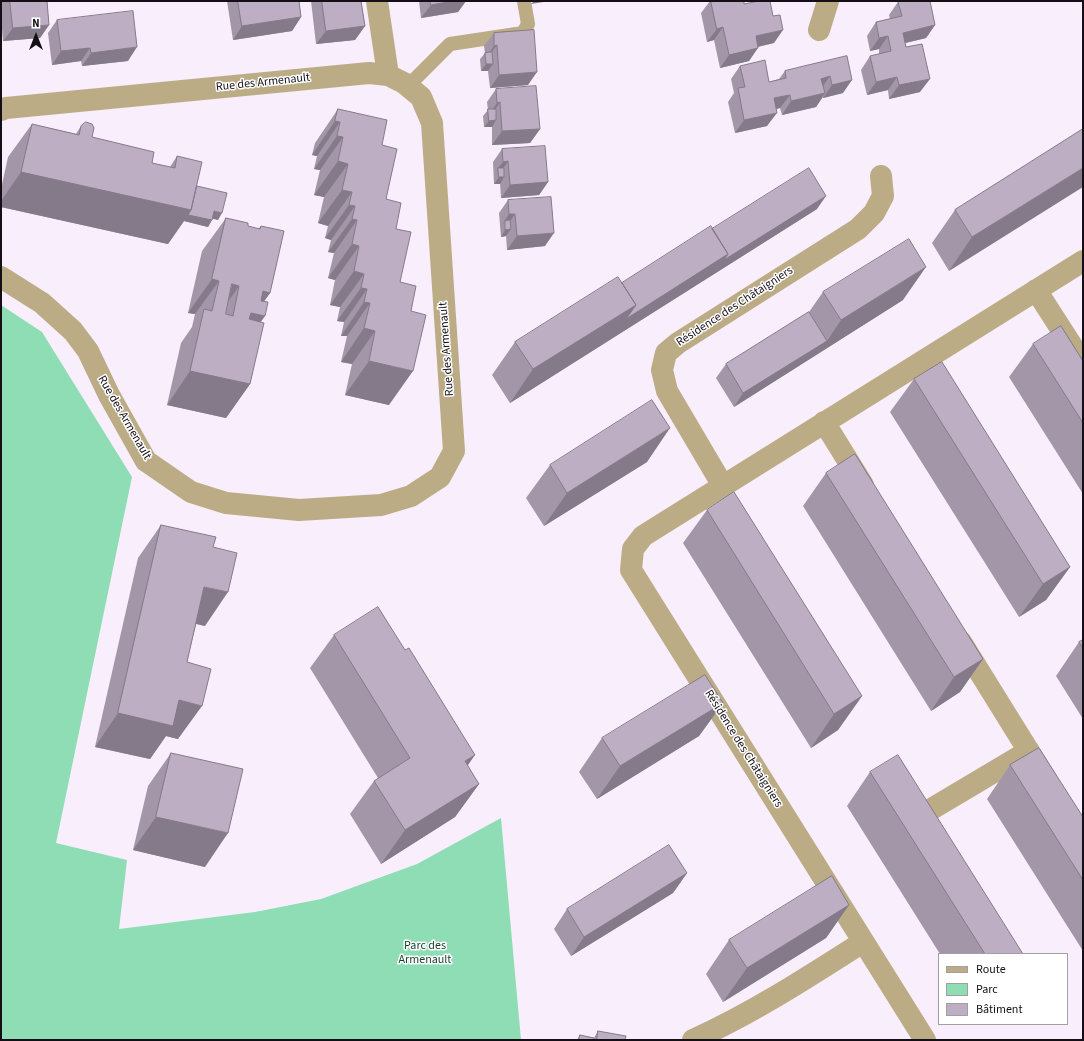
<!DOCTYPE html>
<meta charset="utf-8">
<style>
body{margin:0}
#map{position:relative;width:1084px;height:1041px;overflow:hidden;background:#f9eefc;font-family:"Source Sans 3",sans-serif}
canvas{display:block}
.frame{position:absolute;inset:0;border:2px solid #140f16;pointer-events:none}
.legend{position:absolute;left:938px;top:953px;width:130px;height:72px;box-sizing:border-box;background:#fff;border:1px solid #a19fa2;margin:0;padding:5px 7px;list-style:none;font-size:12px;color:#140f16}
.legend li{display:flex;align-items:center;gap:8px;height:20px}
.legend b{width:20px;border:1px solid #a19fa2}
.north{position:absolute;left:16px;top:16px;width:40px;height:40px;-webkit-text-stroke:3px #fff;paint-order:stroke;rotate:0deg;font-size:11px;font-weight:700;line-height:16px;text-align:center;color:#140f16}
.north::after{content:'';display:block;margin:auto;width:14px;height:18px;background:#140f16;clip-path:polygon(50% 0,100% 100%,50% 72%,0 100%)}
</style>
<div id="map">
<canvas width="1084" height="1041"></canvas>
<div class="frame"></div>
<ul class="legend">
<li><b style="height:5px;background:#bcac86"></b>Route</li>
<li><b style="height:11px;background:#8fddb4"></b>Parc</li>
<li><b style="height:11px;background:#beaec4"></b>Bâtiment</li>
</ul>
<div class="north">N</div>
</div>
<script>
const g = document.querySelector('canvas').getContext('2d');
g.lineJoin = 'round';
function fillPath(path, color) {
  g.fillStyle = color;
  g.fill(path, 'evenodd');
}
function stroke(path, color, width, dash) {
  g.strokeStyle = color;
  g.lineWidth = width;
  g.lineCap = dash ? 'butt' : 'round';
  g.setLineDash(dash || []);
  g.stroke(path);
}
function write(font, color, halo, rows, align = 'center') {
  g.font = font + ' "Source Sans 3",sans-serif';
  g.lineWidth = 3;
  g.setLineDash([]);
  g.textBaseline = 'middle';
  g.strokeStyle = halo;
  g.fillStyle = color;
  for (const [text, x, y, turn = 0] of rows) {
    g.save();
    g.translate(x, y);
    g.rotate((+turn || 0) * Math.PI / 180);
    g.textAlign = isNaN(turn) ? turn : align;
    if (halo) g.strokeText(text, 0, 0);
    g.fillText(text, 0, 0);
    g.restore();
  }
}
fillPath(new Path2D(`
 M1,305l41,27 90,145 -76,366 71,17 -8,69 136,-17 66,-13 96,-35 84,-46 20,222h-499l-21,-1z`), '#8fddb4');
stroke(new Path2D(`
 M408,86l42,-42 73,-11 5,-9 -4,-23`), '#bcac86', 14);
stroke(new Path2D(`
 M377,1l11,74
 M819,30l9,-29
 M1,110l5,-2 363,-35 19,2 16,8 17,14 11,26 22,328 -14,26 -29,19 -30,9 -82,5 -73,-7 -35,-11 -45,-31 -37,-66 -21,-44 -15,-20 -31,-28 -41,-26
 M1036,290l47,73
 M824,422l39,63
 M723,486l-56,-95 -5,-21 4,-17 12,-10 180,-114 16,-16 9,-17 -2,-20
 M961,642l85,137
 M913,820l116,-69
 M693,1040c60,-27 115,-63 170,-98
 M925,1040l-294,-470 2,-21 10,-13 440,-275`), '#bcac86', 22);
fillPath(new Path2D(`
 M1,1h46l2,24 -9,13 -37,3 -2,-23z
 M227,1h72l2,16 -9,14 -59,9z
 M311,1h50l4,25 -10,14 -39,4z
 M419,1h47l-8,11 -37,6z
 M710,1h34v3l30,39 -16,4 -9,14 -29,7 -6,-28 -7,2 -6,-29z
 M898,2l37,23 -9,13 -21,5 15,49 -31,7 -1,-9 -21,5 -6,-25 9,-14 9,-2v-5l-9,2 -3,-15 9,-14 14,-3 -1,-4z
 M57,20l71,41 -46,5 -1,-5 -29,4 -4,-32z
 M494,33l34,52 -38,3 -2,-17h-7l-1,-12 5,-6 -1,-7z
 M847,56l-4,37 -20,5v-1l-7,10 -34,8 -2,-7 -4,1 -9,17 -32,7 -7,-31 6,-9 -3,-14 9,-13 29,16 10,-3 6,-8z
 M496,89l44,40 -10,14 -38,2v-18h-8l-1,-11 5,-6 -1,-8z
 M338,109l44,36 4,54 10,30 4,53 -11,123 -44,-10 7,-31 -11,-2 6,-26h-6l3,-14 -7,-1 3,-14 -10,-2 5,-25 -7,-2 6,-25 -6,-1 3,-12 -6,-2 3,-12 -10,-3 6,-26 -10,-2 6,-25 -6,-1 3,-13 -5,-1 3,-12z
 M32,124l44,10 5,-8 11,11 60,26 18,4 7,-11 20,30 21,34 -5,-2 -5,9 -24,-6 -16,23 -167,-37v-18l7,-32z
 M1083,129l-134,142 -17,-28 23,-33z
 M502,149l46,33 -9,13 -38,3 -1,-15 -6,1 -1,-22z
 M508,200l37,46 -38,4 -1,-14 -5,1 -2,-24z
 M817,209l-307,194 -18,-28 23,-33 107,-59 90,-54z
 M226,218l22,8 10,3 3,-3 9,67 -6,8 -14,83 -24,34 -59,-13 14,-62 11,-16 3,-13 -7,-1 14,-62z
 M823,292l80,8 -169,107 -18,-29 10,-14 83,-52z
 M1033,344l50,17v133l-74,-117z
 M914,379l156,188 -24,33 -27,17 -129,-205z
 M647,462l-103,64 -18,-28 24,-33z
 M826,473l157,186 -23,33 -29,19 -128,-205z
 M707,510l155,186 -24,34 -27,18 -128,-205z
 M161,525l44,101 -9,-2 -9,38 -9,77 -12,-3 -16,23 -55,-12 43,-189z
 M334,635l133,131 12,18 -24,33 -74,47 -31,-50 24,-33 4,-3 -68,-110z
 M1083,640v79l-27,-43 23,-34z
 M723,703l-24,33 -102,63 -18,-27 23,-34z
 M171,753l34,114 -72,-17 15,-64z
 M1010,765l73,52v134l-96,-152z
 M870,772l153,182h-83l-93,-148z
 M687,873l-14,20 -102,63 -17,-27 13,-20z
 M849,905l-23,33 -103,64 -17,-28 23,-34z
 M598,1031l27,9h-48l3,-5 14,3z`), '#a396a9');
fillPath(new Path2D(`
 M453,1h13l-8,11 -37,6 10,-13z
 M534,1h16l-19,3z
 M301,17l-9,14 -59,9 9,-14z
 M49,25l-9,13 -37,3 10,-13z
 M935,25l-9,13 -33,8 10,-13z
 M365,26l-10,14 -39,4 10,-13z
 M723,27l-9,13 -7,2 10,-13z
 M783,30l-9,13 -27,6 9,-13z
 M888,36l-9,13 -9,2 9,-13z
 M497,45l-10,13 -2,1 9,-13z
 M137,47l-9,14 -46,5 9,-13z
 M90,48l-9,13 -29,4 9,-14z
 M758,48l-9,13 -29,7 9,-13z
 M486,64h7l-5,7h-7z
 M537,72l-9,13 -38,3 9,-13z
 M830,76l-9,13v-10z
 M897,77l-9,13 -21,5 9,-13z
 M930,79l-10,13 -31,7 10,-14z
 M852,80l-9,13 -20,5 9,-13z
 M825,93l-9,14 -34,8 9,-14z
 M790,95l-10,13 -16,4 10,-14z
 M500,102l-9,14h-3l9,-13z
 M777,113l-10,13 -32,7 9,-13z
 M496,120l-4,7h-8l5,-6z
 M335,121l5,1 -23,34 -5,-1z
 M540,129l-10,14 -38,2 10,-14z
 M337,136l6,1 -23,33 -6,-1z
 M338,161l10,3 -24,33 -10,-2z
 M508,161l-9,14 -1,-7 5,-6z
 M1083,168v19l-134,84 23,-34z
 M21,172l170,38 21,10 -4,7 -24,-6 -16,23 -167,-37v-6z
 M499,177h5l-4,7h-6z
 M548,182l-9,13 -38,3 9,-13z
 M342,190l10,2 -24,34 -10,-3z
 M826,196l-9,13 -307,194 23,-34 103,-64 92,-51z
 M349,205l6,1 -24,34 -6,-2z
 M214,211l8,2 -4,7 -8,-2z
 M509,214h6l-9,13 -1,-6 -5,7z
 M352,219l5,1 -23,33 -6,-1z
 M511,229l-5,7 -5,1 4,-7z
 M554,233l-9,13 -38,4 10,-14z
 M352,244l7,2 -24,34 -7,-2z
 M926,267l-23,33 -169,107 9,-14 84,-52 14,-21z
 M354,271l10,3 -24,33 -10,-2z
 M212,279l7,2 -24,33 -7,-1z
 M232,284l7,2 -23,33z
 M361,288l6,1 -23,33 -7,-1z
 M263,291l7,2 -15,21 10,2 -24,34 2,-25z
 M364,302l6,1 -23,33h-6z
 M364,328l11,3 -23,33 -11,-2z
 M369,361l44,10 -24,34 -44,-10z
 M190,371l60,13 -24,34 -59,-13z
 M670,428l-23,34 -103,64 23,-33z
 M1070,567l-24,33 -27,17 24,-33z
 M204,587l24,5 -23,34 -24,-6z
 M983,659l-23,33 -29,19 23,-34z
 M862,696l-24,34 -27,18 23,-34z
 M179,700l23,6 -24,33 -12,-3 -16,23 -55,-12 23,-34z
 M723,703l-24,33 -102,63 23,-33z
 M475,755l-23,33 13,-27z
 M479,784l-24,33 -74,47 24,-34z
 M156,817l72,16 -23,34 -72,-17z
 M687,873l-14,20 -102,63 13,-19z
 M849,905l-23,33 -103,64 24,-34z`), '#857a89');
const building = new Path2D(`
 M10,1h37l2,24 -36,3z
 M238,1h61l2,16 -59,9z
 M322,1h39l4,25 -39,5z
 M430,1h23l-22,4z
 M711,1h33v3l15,-3h11l3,15 7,-1 3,15 -27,6 2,12 -29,7 -6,-28 -6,2z
 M903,1h27l5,24 -32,8 3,14 16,-3 8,35 -31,6 -2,-8 -21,5 -6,-26 21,-5 -3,-15 -9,2 -3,-16 26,-6 -4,-14z
 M133,11l4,36 -46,6 -1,-5 -29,3 -4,-31z
 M534,30l3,42 -38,3 -2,-30 -3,1v-13z
 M492,52l1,12h-7l-1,-11z
 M847,56l5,24 -20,5 -2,-9 -9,3 4,14 -34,8 -1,-6 -16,3 3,15 -33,7 -6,-32 7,-1 -5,-21 25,-6 4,22 17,-4 -1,-7z
 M536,86l4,43 -38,2 -2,-29 -3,1 -1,-14z
 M338,109l49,11 -5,25 15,4 -11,50 15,4 -5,26 15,3 -11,50 16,4 -5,25 15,4 -13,56 -44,-10 6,-30 -11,-3 6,-25 -6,-1 3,-13 -6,-1 3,-14 -10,-3 5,-25 -7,-2 5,-24 -5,-1 3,-13 -6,-1 3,-13 -10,-2 6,-26 -10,-3 5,-24 -6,-1 3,-14 -5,-1z
 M488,109h8v11l-7,1z
 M86,122l6,2 2,4 -2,9 62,15 -2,11 23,5 2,-12 25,6 -11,48 -170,-38 11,-48 47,11 2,-9z
 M1083,129v39l-111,69 -17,-27z
 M545,146l3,36 -38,3 -2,-24 -5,1 -1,-13z
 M498,168h6v9h-5z
 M809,168l17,28 -102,64 4,-6 -16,-25z
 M197,186l30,7 -5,20 -8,-2 -2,9 -24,-5 3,-5z
 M551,197l3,36 -37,3 -2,-22h-6l-1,-14z
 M226,218l22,5v3l12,3 1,-3 23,5 -14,62 -7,-2 -2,10 7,1 -3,14 -14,-3 -2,6 15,4 -14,61 -60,-13 14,-62 8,2 7,-30 -7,-2zM232,284l7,2 -6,30 -7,-2z
 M510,220l1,9 -6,1v-9z
 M711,226l17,28 -102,65 10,-14 -14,-22z
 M909,239l17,28 -85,53 -18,-28z
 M618,277l18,28 -103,64 -18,-27z
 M809,312l18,29 -84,52 -17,-29z
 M1061,326l22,35v62l-50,-79z
 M942,362l128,205 -27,17 -129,-205z
 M652,400l18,28 -103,65 -17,-28z
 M855,454l128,205 -29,18 -128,-204z
 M734,492l128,204 -28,18 -127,-204z
 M161,525l55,12 -3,10 24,6 -9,39 -24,-5 -17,75 24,7 -9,37 -23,-6 -6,26 -55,-13z
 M378,607l27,43 4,-2 66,107 -10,6 14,23 -74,46 -31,-49 36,-23 -76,-123z
 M1083,640v8l-4,-6z
 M705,675l18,28 -103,63 -18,-28z
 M1039,748l44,69v63l-73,-115z
 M171,753l72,16 -15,64 -72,-16z
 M898,755l125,199h-38l-115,-182z
 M669,845l18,28 -103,64 -17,-28z
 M832,876l17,29 -102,63 -18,-28z
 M598,1031l28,5 -1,4h-28z
 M580,1035l14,3 -1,2h-14z`);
fillPath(building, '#beaec4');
stroke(building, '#857a89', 1);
write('12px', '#140f16', '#fff', [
 ["Rue des Armenault",263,83,-6],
 ["Résidence des Châtaigniers",735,307,-33],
 ["Rue des Armenault",447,349,-94],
 ["Rue des Armenault",124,418,60],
 ["Résidence des Châtaigniers",743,749,58]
]);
write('12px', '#133f2b', '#fff', [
 ["Parc des",425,946],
 ["Armenault",425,960]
]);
</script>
